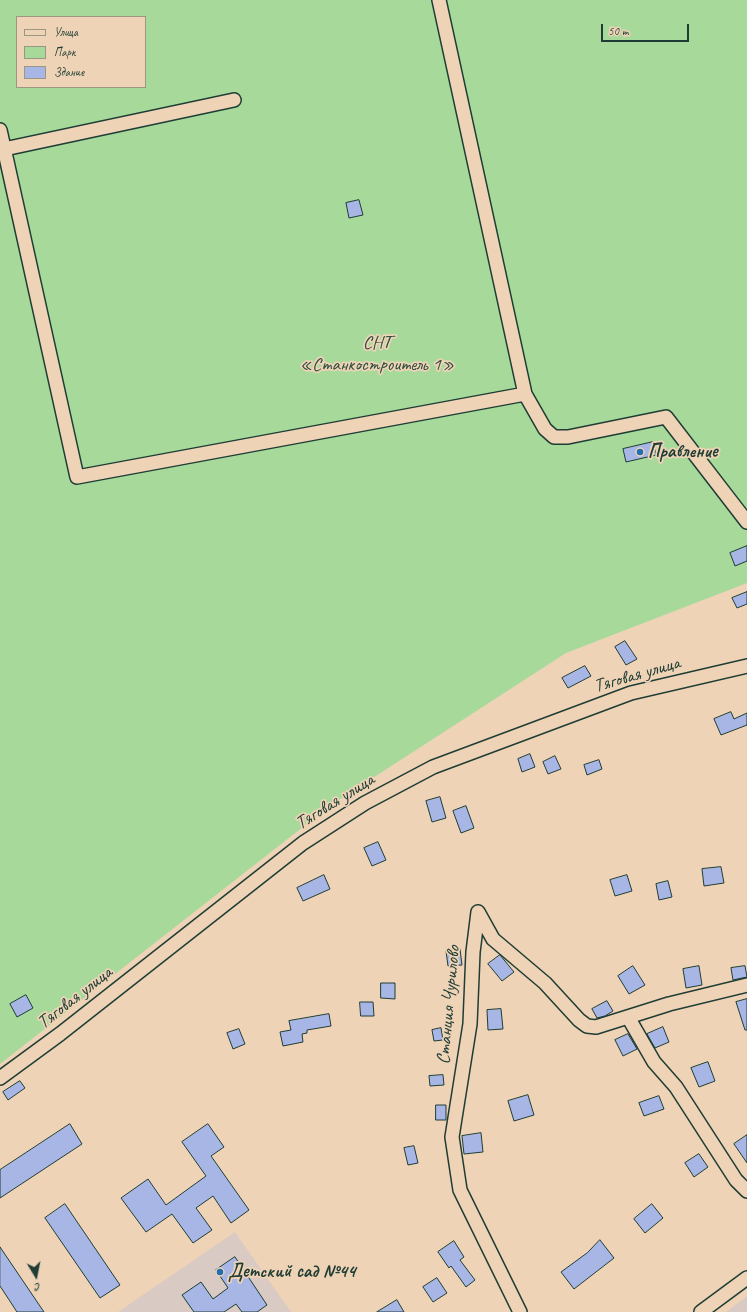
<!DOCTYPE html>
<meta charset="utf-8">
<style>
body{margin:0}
#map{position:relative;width:747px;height:1312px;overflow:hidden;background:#efd3b6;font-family:Caveat,sans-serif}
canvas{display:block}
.legend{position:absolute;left:16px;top:16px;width:130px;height:72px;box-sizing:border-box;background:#efd3b6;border:1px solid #9c9782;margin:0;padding:5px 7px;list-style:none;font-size:12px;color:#1f3d34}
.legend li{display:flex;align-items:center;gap:8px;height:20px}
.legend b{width:20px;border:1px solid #9c9782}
.north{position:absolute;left:16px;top:1256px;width:40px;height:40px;-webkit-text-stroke:3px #efd3b6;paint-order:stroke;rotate:170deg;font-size:11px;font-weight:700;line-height:16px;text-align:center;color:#1f3d34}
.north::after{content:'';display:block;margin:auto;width:14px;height:18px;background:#1f3d34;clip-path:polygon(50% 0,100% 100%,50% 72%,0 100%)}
.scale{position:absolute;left:601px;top:24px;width:88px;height:18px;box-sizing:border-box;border:2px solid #1f3d34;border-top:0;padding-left:5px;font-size:12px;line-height:14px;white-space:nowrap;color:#1f3d34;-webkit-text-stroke:3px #efd3b6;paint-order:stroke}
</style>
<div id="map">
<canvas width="747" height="1312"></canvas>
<ul class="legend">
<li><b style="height:5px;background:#efd3b6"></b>Улица</li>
<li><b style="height:11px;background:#a7d99b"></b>Парк</li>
<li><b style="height:11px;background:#a7b6e5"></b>Здание</li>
</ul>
<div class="north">С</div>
<div class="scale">50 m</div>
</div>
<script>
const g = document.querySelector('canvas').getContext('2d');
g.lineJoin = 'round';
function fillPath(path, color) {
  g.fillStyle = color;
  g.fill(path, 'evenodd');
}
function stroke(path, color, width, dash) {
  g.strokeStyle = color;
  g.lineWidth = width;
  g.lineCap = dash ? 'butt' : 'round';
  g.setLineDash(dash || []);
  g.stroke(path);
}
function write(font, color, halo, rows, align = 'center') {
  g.font = font + ' Caveat,sans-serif';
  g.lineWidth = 3.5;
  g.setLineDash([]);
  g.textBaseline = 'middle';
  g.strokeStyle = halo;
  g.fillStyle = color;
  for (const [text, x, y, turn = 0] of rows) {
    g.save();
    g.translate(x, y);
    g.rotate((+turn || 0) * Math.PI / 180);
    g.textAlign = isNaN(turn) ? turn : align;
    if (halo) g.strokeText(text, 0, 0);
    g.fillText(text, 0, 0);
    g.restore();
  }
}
fillPath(new Path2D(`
 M235,1232l56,80h-173z
 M747,1296v16h-21z`), '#d9cac4');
fillPath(new Path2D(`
 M0,0h747v583l-181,70 -235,152 -331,259zM17,17h128v70h-128z`), '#a7d99b');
const building = new Path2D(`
 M359,200l4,15 -14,3 -3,-15z
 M653,442l3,13 -30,7 -3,-13z
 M747,546v15l-12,5 -5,-13z
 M747,592v12l-10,4 -5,-10z
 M625,641l12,18 -11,6 -11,-18z
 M585,666l6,10 -23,12 -6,-10z
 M731,712l3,7 13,-6v12l-26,10 -7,-16z
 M530,754l5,13 -13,5 -4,-13z
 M555,756l6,13 -13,5 -5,-12z
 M599,760l3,9 -15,6 -3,-10z
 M440,797l6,21 -14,4 -6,-21z
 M466,806l8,22 -13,5 -8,-22z
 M378,842l8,18 -14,6 -8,-18z
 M721,867l3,16 -20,3 -2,-17z
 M324,875l6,14 -27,12 -6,-13z
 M627,875l5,16 -17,5 -5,-16z
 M668,881l4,16 -13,3 -3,-16z
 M460,949l2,16 -14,1 -2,-15z
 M500,955l14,17 -12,9 -14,-17z
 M633,966l12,19 -16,9 -11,-18z
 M699,966l3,19 -16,3 -3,-19z
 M745,966l2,11 -14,3 -2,-12z
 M381,983h14v16l-14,-1z
 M26,995l7,13 -16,9 -7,-13z
 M747,999v31h-2l-9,-28z
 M607,1001l6,10 -8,5 -8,2 -5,-9z
 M360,1002h13l1,14h-13z
 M501,1009l2,20 -15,1 -1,-20z
 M329,1014l2,12 -24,4v3l-5,1 1,8 -20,4 -3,-14 11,-2 -2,-9z
 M663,1027l6,15 -14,6 -8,-14z
 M441,1028l2,12 -9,1 -2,-11z
 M239,1029l6,15 -12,5 -6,-16z
 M628,1034l9,15 -14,7 -8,-16z
 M708,1062l7,19 -16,6 -8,-19z
 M443,1075l1,10 -14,1 -1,-10z
 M20,1081l5,7 -17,12 -5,-8z
 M528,1095l6,20 -20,6 -6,-20z
 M659,1096l5,13 -20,7 -5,-13z
 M436,1105h10v15h-10z
 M70,1124l12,20 -82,54v-28z
 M208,1124l16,23 -13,9 38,54 -18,13 -18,-27 -17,12 16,22 -19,13 -21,-29 -26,18 -25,-34 27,-19 18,26 40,-29 -24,-34z
 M481,1133l2,19 -19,2 -2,-18z
 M747,1135v28l-13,-19z
 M414,1146l4,17 -10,2 -4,-17z
 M699,1154l9,13 -14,10 -9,-14z
 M65,1204l55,81 -20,13 -55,-80z
 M652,1204l11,14 -18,15 -11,-14z
 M600,1240l14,18 -40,31 -13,-17 26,-19z
 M454,1241l10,16 -4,3 15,20 -9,7 -15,-21 -2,2 -11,-16z
 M0,1247l44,65h-27l-17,-26z
 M235,1257l32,48 -10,7h-15l-6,-8 -12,8h-30l-12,-17 19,-13 12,17 15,-11 -12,-18z
 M437,1278l10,15 -14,9 -10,-15z
 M397,1300l7,12h-27z`);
fillPath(building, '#a7b6e5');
stroke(building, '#1f3d34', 1);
const minor = new Path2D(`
 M439,0l86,394 20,35 9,8h14l98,-20 81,105
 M0,130l77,347 448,-83
 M0,150l234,-50
 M478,912l-5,40 -3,72 -18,113 8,53 60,122
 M478,912l15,27 52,44 34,37 8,6 9,1 73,-23 78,-19
 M628,1017l26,45 22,25 60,93 11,11
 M0,1078l60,-44 243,-191 62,-40 68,-36 198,-74 116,-27
 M701,1312l46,-34`);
stroke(minor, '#1f3d34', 16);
stroke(minor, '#efd3b6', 13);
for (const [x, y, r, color] of [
 [640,452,4,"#1f6fb2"],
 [220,1272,4,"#1f6fb2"]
]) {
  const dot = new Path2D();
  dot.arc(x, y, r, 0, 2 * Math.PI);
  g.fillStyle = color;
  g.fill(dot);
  stroke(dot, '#efd3b6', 1.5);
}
write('19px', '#2d4d3e', '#efd3b6', [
 ["СНТ",377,343],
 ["«Станкостроитель 1»",377,365]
]);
write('bold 19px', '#1f3d34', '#efd3b6', [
 ["Правление",648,452],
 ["Детский сад №44",228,1272]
], 'left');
write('19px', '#1f3d34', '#efd3b6', [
 ["Тяговая улица",637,675,-16],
 ["Тяговая улица",335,802,-32],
 ["Тяговая улица",75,998,-38],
 ["Станция Чурилово",449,1005,-85]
]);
</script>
